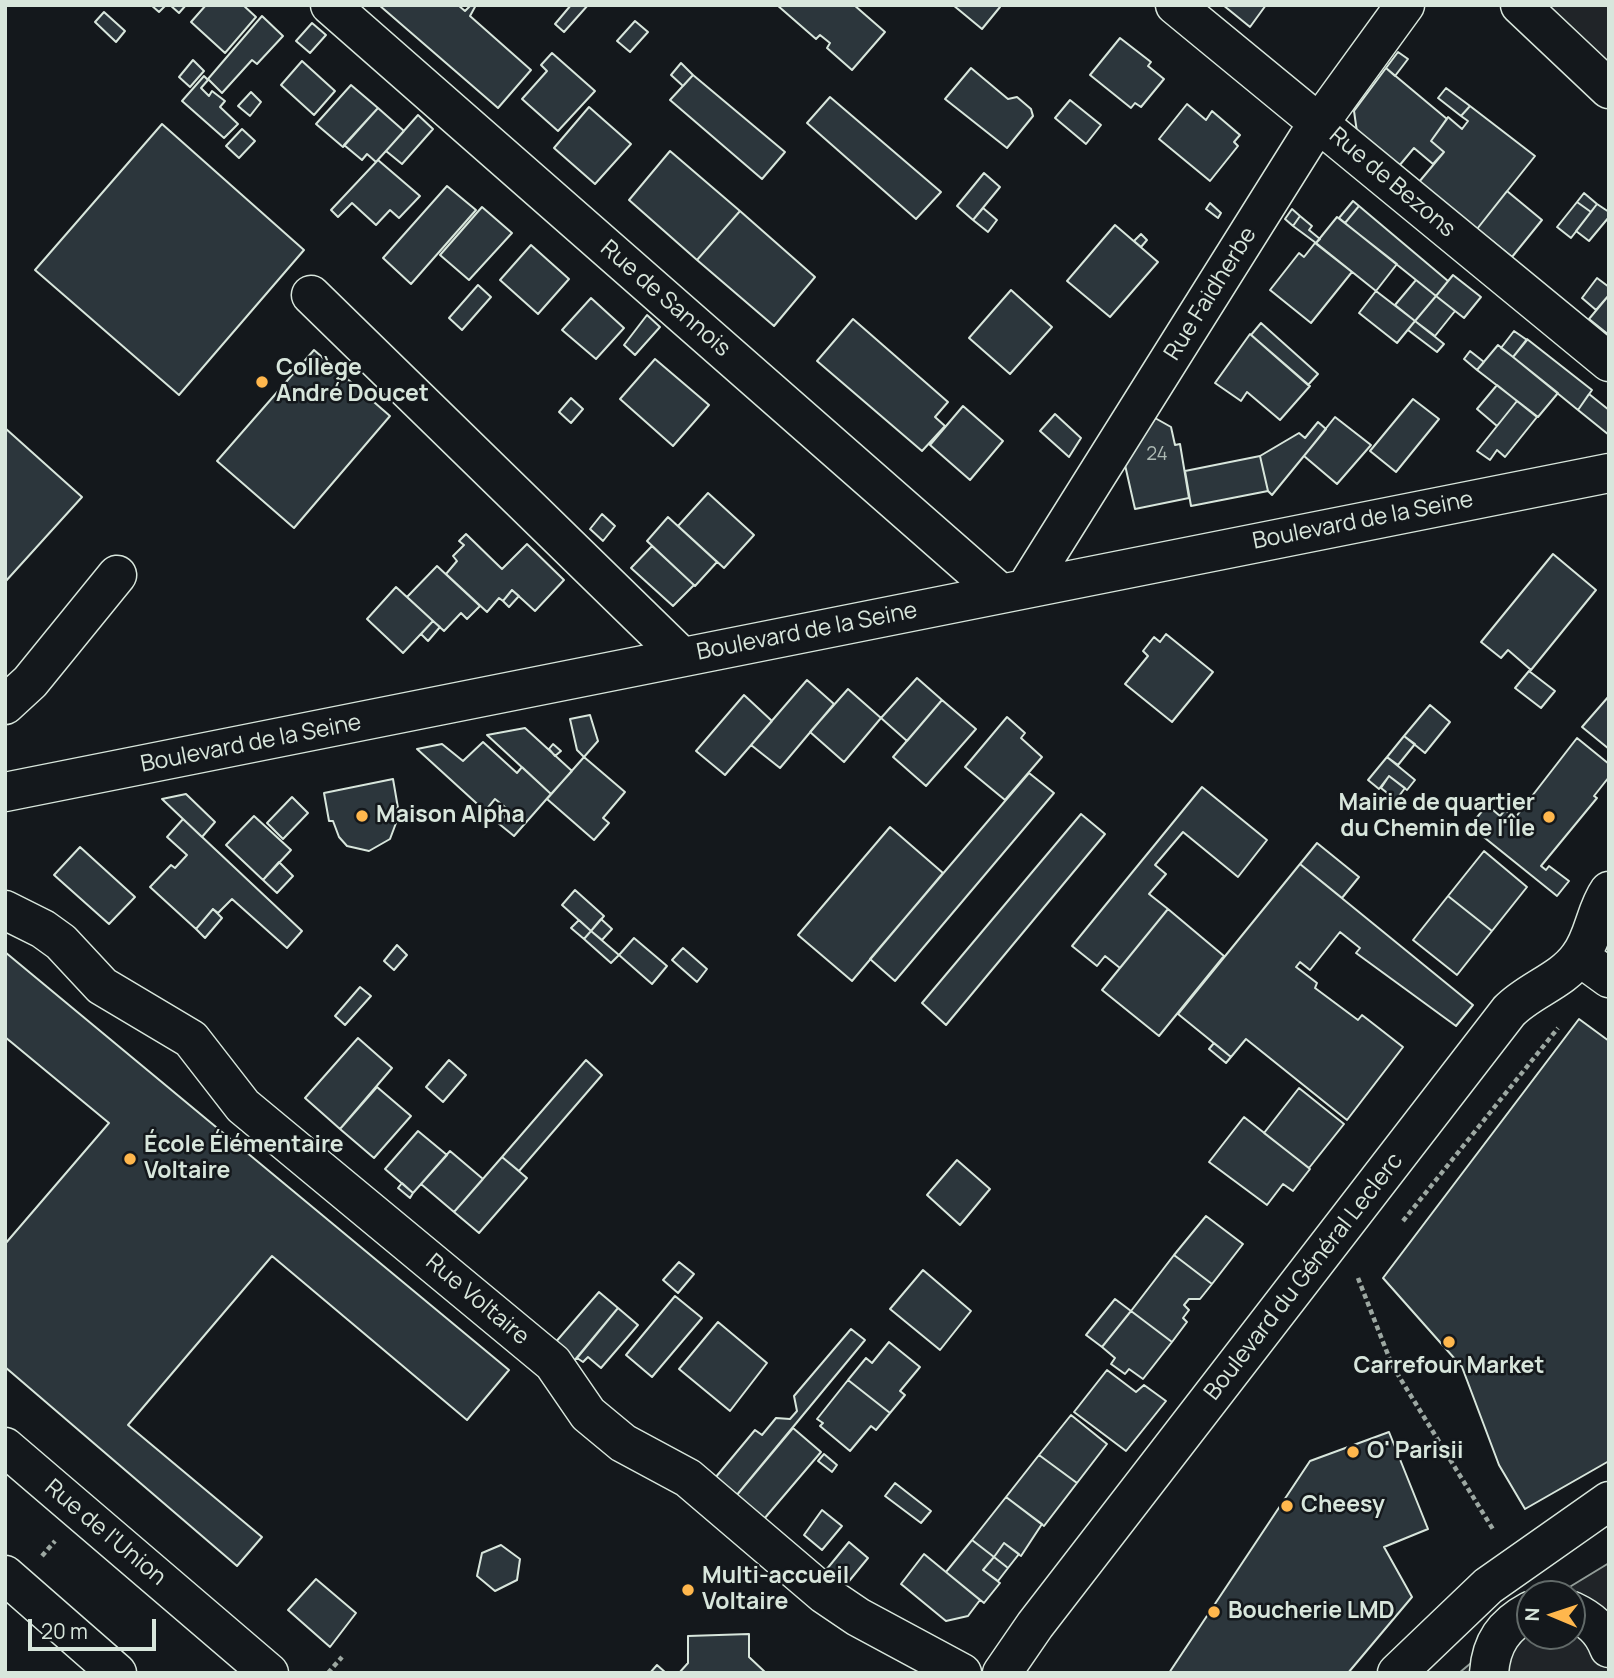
<!DOCTYPE html>
<meta charset="utf-8">
<style>
body{margin:0}
#map{position:relative;width:1614px;height:1678px;overflow:hidden;background:#14181c;font-family:Manrope,sans-serif}
canvas{display:block}
.frame{position:absolute;inset:0;border:7px solid #d8e6dc;pointer-events:none}
.north{position:absolute;left:1516px;top:1580px;width:70px;height:70px;box-sizing:border-box;background:#14181c;border:2px solid #626a69;border-radius:50%;rotate:272deg;font-size:19px;font-weight:700;line-height:28px;text-align:center;color:#d8e6dc}
.north::after{content:'';display:block;margin:auto;width:24px;height:32px;background:#ffb74d;clip-path:polygon(50% 0,100% 100%,50% 72%,0 100%)}
.scale{position:absolute;left:28px;top:1619px;width:128px;height:32px;box-sizing:border-box;border:4px solid #d8e6dc;border-top:0;padding-left:9px;font-size:21px;line-height:24px;white-space:nowrap;color:#d8e6dc;-webkit-text-stroke:5px #14181c;paint-order:stroke}
</style>
<div id="map">
<canvas width="1614" height="1678"></canvas>
<div class="frame"></div>
<div class="north">N</div>
<div class="scale">20 m</div>
</div>
<script>
const g = document.querySelector('canvas').getContext('2d');
g.lineJoin = 'round';
function fillPath(path, color) {
  g.fillStyle = color;
  g.fill(path, 'evenodd');
}
function stroke(path, color, width, dash) {
  g.strokeStyle = color;
  g.lineWidth = width;
  g.lineCap = dash ? 'butt' : 'round';
  g.setLineDash(dash || []);
  g.stroke(path);
}
function write(font, color, halo, rows, align = 'center') {
  g.font = font + ' Manrope,sans-serif';
  g.lineWidth = 5;
  g.setLineDash([]);
  g.textBaseline = 'middle';
  g.strokeStyle = halo;
  g.fillStyle = color;
  for (const [text, x, y, turn = 0] of rows) {
    g.save();
    g.translate(x, y);
    g.rotate((+turn || 0) * Math.PI / 180);
    g.textAlign = isNaN(turn) ? turn : align;
    if (halo) g.strokeText(text, 0, 0);
    g.fillText(text, 0, 0);
    g.restore();
  }
}
const green = new Path2D(`
 M1546,5h63v58z
 M1609,1563v110h-150l71,-59v22h42v-42h-14z`);
fillPath(green, '#202428');
stroke(green, '#939e99', 2);
const building = new Path2D(`
 M151,5h15l-7,7z
 M170,5h16l-7,8z
 M206,5h37l13,12 -31,36 -34,-31z
 M379,5h79l7,6 6,-6h5l-6,11 61,54 -33,38z
 M571,5h17l-24,27 -9,-8z
 M777,5h77l31,27 -33,38 -25,-22 3,-5 -10,-8 -4,4z
 M953,5h46l1,2 -18,22z
 M1223,5h43l-16,22z
 M104,12l21,19 -9,11 -21,-20z
 M262,16l21,20 -26,28 -5,-4 -30,33 -14,-14z
 M635,21l13,11 -18,20 -13,-11z
 M312,23l14,12 -16,18 -14,-12z
 M1120,38l31,24 -3,4 16,13 -23,28 -6,-4 -4,5 -41,-33z
 M1398,52l10,7 -13,17 -9,-8z
 M552,53l43,38 -37,40 -36,-32 25,-28 -6,-6z
 M193,60l11,11 -14,16 -11,-10z
 M302,61l33,30 -21,24 -33,-30z
 M681,63l12,12 -10,11 -12,-11z
 M971,68l37,31 9,-2 14,12 2,7 -26,32 -62,-49z
 M1386,68l61,51 -16,22 13,11 -11,12 -19,-16 -15,18 -42,-34 -3,-21z
 M693,75l92,77 -23,27 -92,-79z
 M204,76l4,4 -7,8 8,8 3,-5 13,10 -5,6 18,17 -14,14 -42,-37z
 M351,85l27,23 -35,39 -27,-23z
 M1446,88l24,18 -9,10 -23,-18z
 M251,92l10,10 -11,14 -12,-10z
 M830,97l111,95 -25,27 -109,-96z
 M1070,100l31,25 -15,19 -31,-26z
 M1187,104l19,16 6,-9 28,24 -6,7 4,4 -28,35 -51,-42z
 M1470,106l65,50 -58,73 -58,-47 25,-30 -13,-11 17,-24 14,12 6,-8 -7,-5z
 M589,107l42,37 -36,40 -41,-36z
 M378,108l26,23 -28,31 -9,-8 -5,6 -18,-15z
 M418,115l15,14 -31,35 -16,-13z
 M162,124l142,126 -125,145 -144,-125z
 M242,129l13,12 -16,17 -13,-12z
 M670,151l70,60 -43,49 -68,-60z
 M378,160l42,36 -21,22 -9,-8 -14,15 -24,-22 -14,14 -7,-7z
 M984,173l16,14 -27,33 -16,-14z
 M447,186l29,24 -65,74 -28,-26z
 M1507,191l35,29 -30,37 -35,-28z
 M1584,193l13,11 -6,8 -14,-10z
 M1353,201l6,5 -14,17 -6,-5z
 M1577,202l14,10 -20,26 -14,-11z
 M1210,203l11,10 -3,5 -12,-9z
 M1597,204l12,8v5l-20,24 -13,-10z
 M1359,206l89,75 -12,15 -91,-73z
 M482,207l30,26 -43,47 -29,-25z
 M983,208l14,12 -9,12 -15,-12z
 M1292,209l8,7 -7,10 -8,-7z
 M740,211l75,66 -41,49 -77,-66z
 M1300,216l12,10 -3,4 11,9 -4,4 -23,-17z
 M1337,217l60,47 -21,27 -60,-48z
 M1115,225l43,37 -48,55 -43,-36z
 M1141,234l6,6 -6,7 -7,-6z
 M1315,243l37,29 -41,51 -41,-33 29,-37 5,4z
 M531,245l38,34 -31,35 -38,-34z
 M1453,275l28,22 -17,21 -28,-22z
 M1597,278l12,9v8l-13,15 -14,-12z
 M1416,280l20,16 -21,25 -20,-16z
 M478,285l13,12 -29,33 -13,-12z
 M1011,290l41,37 -42,47 -41,-36z
 M1376,291l39,30 -18,22 -38,-30z
 M1609,295v40l-20,-16z
 M1436,296l19,15 -20,25 -20,-15z
 M591,298l33,30 -28,31 -34,-29z
 M647,315l13,12 -25,28 -11,-10z
 M853,319l95,83 -13,15 10,9 -23,25 -105,-90z
 M1415,321l29,23 -7,8 -29,-22z
 M1261,323l57,51 -10,11 -57,-50z
 M1514,331l13,9 -14,17 -12,-9z
 M1250,334l60,52 -30,34 -33,-28 -6,9 -26,-18z
 M1527,339l65,51 -14,20 -65,-53z
 M1498,345l60,48 -20,24 -61,-47z
 M314,350l76,66 -96,112 -77,-67z
 M1470,351l14,11 -7,8 -13,-11z
 M655,359l54,46 -36,41 -53,-47z
 M1497,385l20,16 -20,25 -20,-17z
 M1589,394l20,16v25l-31,-25z
 M571,398l12,11 -12,14 -12,-11z
 M1413,399l26,20 -43,53 -26,-21z
 M1517,401l20,16 -32,40 -8,-7 -7,10 -13,-9z
 M963,406l40,35 -33,39 -40,-35z
 M1055,414l26,24 -12,19 -29,-26z
 M1335,417l36,28 -34,39 -33,-28z
 M1155,418l16,9 4,18 5,-1 9,54 -54,11 -10,-44z
 M1318,422l8,7 -54,66 -4,-4 -8,-35 39,-23 6,5z
 M5,428l77,69 -77,85z
 M1260,456l8,35 -77,15 -6,-35z
 M708,493l46,42 -30,33 -46,-42z
 M602,514l13,12 -12,15 -13,-12z
 M668,517l49,45 -22,24 -48,-45z
 M466,534l36,35 25,-25 37,36 -29,31 -23,-21 -9,11 -4,-3 -12,14 -41,-38 11,-13 -4,-5 11,-11 -5,-4z
 M652,546l42,39 -21,21 -42,-38z
 M1553,554l43,36 -65,80 -23,-20 -7,8 -20,-16z
 M437,566l43,40 -13,13 -6,-6 -17,18 -37,-34z
 M396,587l37,34 -30,32 -36,-34z
 M512,590l7,6 -10,11 -6,-6z
 M433,621l7,6 -12,14 -7,-7z
 M1166,634l47,38 -41,50 -47,-38 23,-28 -5,-5 11,-14 6,5z
 M1529,671l26,20 -14,17 -26,-20z
 M917,678l25,22 -35,41 -26,-23z
 M807,680l27,24 -54,64 -29,-23z
 M848,689l33,29 -37,44 -34,-30z
 M744,695l28,26 -47,54 -29,-24z
 M1609,696v53l-27,-22z
 M942,700l34,29 -50,57 -33,-29z
 M1430,705l20,17 -25,31 -21,-17z
 M590,715l8,26 -14,16 -7,-7 -7,-31z
 M1007,717l18,16 -4,5 21,19 -37,43 -40,-33z
 M525,728l47,43 -21,23 -64,-59z
 M1404,736l11,8 -17,21 -11,-8z
 M1577,738l32,26v13l-15,19 3,2 -56,68 5,4 3,-4 20,15 -12,15 -87,-70 17,-21 13,11 5,-6 10,8z
 M483,742l34,31 5,-6 29,27 -37,42 -16,-13 12,-12 -15,-12 -10,12 -68,-62 25,-5 21,17z
 M553,744l8,7 -6,5 -6,-7z
 M584,757l41,35 -22,26 6,5 -15,17 -47,-41z
 M1387,757l28,23 -8,10 -18,-14 -10,13 -11,-9z
 M1029,773l25,20 -159,188 -25,-22z
 M1389,776l16,12 -9,12 -15,-12z
 M393,779l5,29h-4l2,15 -6,16 -21,12 -22,-5 -8,-9 -6,-16h-4l-5,-28z
 M1202,787l65,53 -29,37 -55,-45 -28,33 11,9 -17,20 19,15 -48,59 -15,-12 -8,10 -25,-20z
 M186,794l29,28 -13,15 -40,-38z
 M292,797l16,16 -25,26 -16,-16z
 M1081,814l24,20 -159,191 -24,-22z
 M254,816l37,34 -28,30 -37,-35z
 M183,819l119,112 -15,17 -55,-49 -14,14 -5,-4 -17,20 -46,-42 21,-22 4,3 12,-13 -20,-18z
 M890,827l53,46 -91,108 -54,-46z
 M1317,843l42,34 -17,21 -42,-34z
 M80,847l55,50 -26,27 -55,-49z
 M1484,851l43,36 -35,44 -44,-35z
 M279,862l14,14 -16,17 -14,-13z
 M1300,864l173,141 -17,21 -100,-73 4,-5 -20,-16 -30,38 -10,-8 -4,5 21,16 -2,5 43,32 4,-5 41,32 -56,73 -101,-81 -15,18 -53,-43z
 M575,890l29,26 -13,15 -29,-26z
 M1448,896l44,35 -35,44 -44,-35z
 M213,909l9,9 -17,20 -9,-9z
 M1168,909l56,47 -65,80 -57,-46z
 M601,919l11,10 -10,11 -11,-9z
 M579,920l12,11 -7,8 -13,-11z
 M591,931l28,24 -8,8 -27,-24z
 M634,938l33,28 -15,18 -33,-29z
 M397,945l10,10 -13,15 -10,-9z
 M683,948l24,21 -10,13 -25,-22z
 M5,952l504,418 -42,50 -195,-164 -144,169 134,112 -25,29 -232,-199v-123l104,-121 -104,-86z
 M360,987l11,9 -26,29 -10,-9z
 M1579,1019l30,22v420l-84,48 -26,-44 -37,-98 -79,-89z
 M358,1038l34,30 -52,61 -35,-31z
 M1214,1043l17,14 -5,6 -17,-14z
 M449,1060l17,15 -23,27 -17,-15z
 M586,1060l16,15 -83,96 -17,-14z
 M377,1087l34,29 -37,42 -34,-29z
 M1299,1088l45,36 -35,44 -45,-35z
 M1244,1117l66,52 -17,22 -10,-7 -16,21 -58,-43z
 M418,1131l29,24 -34,38 -28,-24z
 M450,1151l33,28 -29,33 -33,-28z
 M502,1157l25,21 -48,55 -25,-21z
 M957,1160l33,29 -30,36 -33,-30z
 M402,1183l11,10 -3,5 -12,-10z
 M1206,1216l37,28 -31,40 -38,-29z
 M1174,1255l38,29 -12,15h-11l-5,6 5,5 -6,8 4,4 -15,20 -41,-31z
 M679,1262l15,12 -16,19 -15,-13z
 M923,1270l48,41 -31,39 -50,-41z
 M599,1292l19,16 -44,53 -20,-17z
 M675,1296l27,22 -50,59 -26,-22z
 M1115,1299l16,12 -29,36 -16,-12z
 M618,1308l20,17 -37,43 -13,-11 -5,5 -6,-4z
 M1131,1311l41,31 -29,37 -14,-10 -4,5 -14,-10 4,-6 -13,-11z
 M718,1322l49,41 -37,48 -51,-42z
 M851,1329l14,11 -129,156 -21,-18 40,-48 7,5 14,-17 14,1 7,-8 -3,-15z
 M889,1342l31,25 -20,24 5,4 -15,18 -42,-33 18,-22 6,5z
 M1107,1370l29,22 8,-7 22,16 -40,50 -52,-39z
 M848,1380l42,33 -14,17 -5,-4 -21,25 -30,-25 3,-3 -6,-4z
 M1071,1415l36,29 -30,39 -38,-28z
 M793,1428l28,24 -57,67 -28,-23z
 M1389,1432l39,97 -44,18 28,50 -64,76h-179l141,-212z
 M824,1454l13,11 -5,7 -14,-11z
 M1039,1455l38,28 -33,43 -38,-29z
 M895,1483l36,28 -10,12 -36,-27z
 M1006,1497l36,27 -21,32 -17,-13 -10,14 -22,-17z
 M822,1510l20,16 -20,24 -18,-15z
 M972,1540l22,17 -11,13 17,13 -16,20 -38,-31z
 M849,1542l19,16 -23,28 -19,-16z
 M1004,1543l15,11 -11,14 -14,-11z
 M501,1545l19,14 -3,21 -22,11 -18,-15 5,-23z
 M924,1554l56,46 -12,16 -22,5 -45,-37z
 M994,1557l14,11 -10,13 -15,-11z
 M316,1579l40,34 -26,34 -42,-37z
 M749,1634v23l17,16h-87l9,-10v-27z
 M657,1665l9,8h-16z`);
fillPath(building, '#2c363c');
stroke(building, '#d8e6dc', 2);
const minor = new Path2D(`
 M330,5l670,588
 M1175,5l434,357
 M311,295l371,362
 M1026,588l281,-448 98,-135
 M5,705l25,-23 87,-107
 M5,792l1604,-319
 M5,910l38,19 18,13 41,44 89,53 52,67 310,257 35,51 35,29 65,35 136,116 34,23 104,56
 M1580,957l29,21
 M5,1447l264,226
 M5,1575l112,98
 M1572,1611c17,8 30,18 37,37
 M1002,1673l33,-48 474,-614c20,-21 53,-30 70,-54 15,-19 16,-46 30,-66
 M1397,1673l91,-87 121,-85
 M1489,1673c2,-30 15,-48 41,-62`);
const major = new Path2D(`
 M1520,5l89,84`);
stroke(minor, '#d8e6dc', 41);
stroke(major, '#d8e6dc', 41);
stroke(new Path2D(`
 M1403,1221l155,-193
 M1358,1278l34,87 102,166
 M42,1556l13,-15
 M328,1673l14,-16`), '#9da8a2', 4.5, [5, 3.5]);
stroke(minor, '#14181c', 38);
stroke(major, '#14181c', 38);
for (const [x, y, r, color] of [
 [262,382,7,"#ffb74d"],
 [362,816,7,"#ffb74d"],
 [1549,817,7,"#ffb74d"],
 [130,1159,7,"#ffb74d"],
 [1449,1342,7,"#ffb74d"],
 [1353,1452,7,"#ffb74d"],
 [1287,1506,7,"#ffb74d"],
 [688,1590,7,"#ffb74d"],
 [1214,1612,7,"#ffb74d"]
]) {
  const dot = new Path2D();
  dot.arc(x, y, r, 0, 2 * Math.PI);
  g.fillStyle = color;
  g.fill(dot);
  stroke(dot, '#14181c', 2.5);
}
write('19px', '#adbab4', null, [
 ["24",1157,455]
]);
write('23px', '#d8e6dc', '#14181c', [
 ["Rue de Bezons",1392,183,40],
 ["Rue Faidherbe",1211,294,-58],
 ["Rue de Sannois",665,299,41],
 ["Boulevard de la Seine",1363,521,-11],
 ["Boulevard de la Seine",807,632,-11],
 ["Boulevard de la Seine",251,744,-11],
 ["Boulevard du Général Leclerc",1304,1277,-52],
 ["Rue Voltaire",477,1300,40],
 ["Rue de l'Union",105,1533,40]
]);
write('bold 23px', '#d8e6dc', '#14181c', [
 ["Collège",276,369],
 ["André Doucet",276,395],
 ["Mairie de quartier",1535,804,"right"],
 ["du Chemin de l'Île",1535,830,"right"],
 ["Maison Alpha",376,816],
 ["École Élémentaire",144,1146],
 ["Voltaire",144,1172],
 ["Carrefour Market",1449,1367,"center"],
 ["O' Parisii",1367,1452],
 ["Cheesy",1301,1506],
 ["Multi-accueil",702,1577],
 ["Voltaire",702,1603],
 ["Boucherie LMD",1228,1612]
], 'left');
</script>
